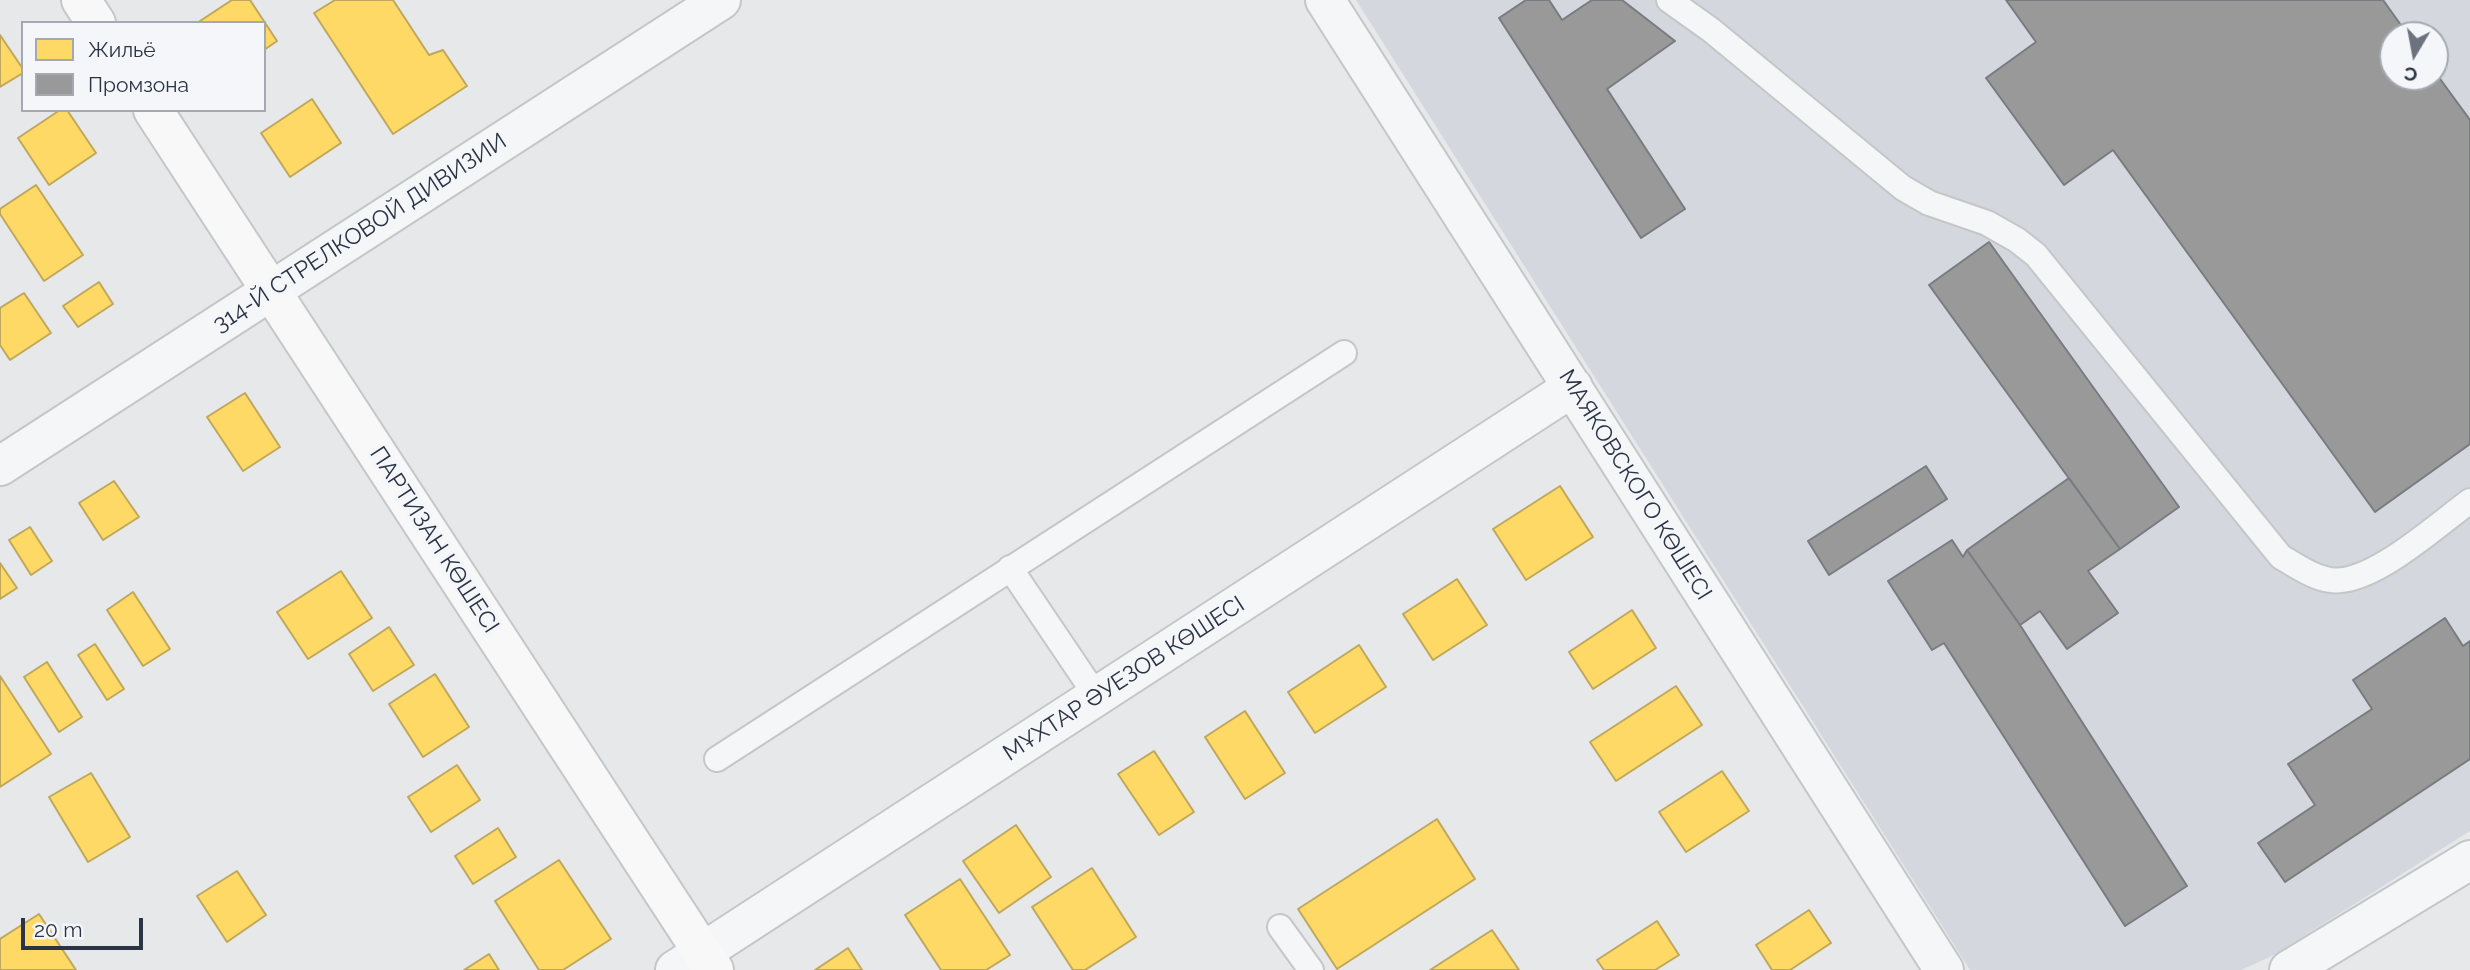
<!DOCTYPE html>
<meta charset="utf-8">
<style>
body{margin:0}
#map{position:relative;width:2470px;height:970px;overflow:hidden;background:#e6e8ea;font-family:Raleway,sans-serif}
canvas{display:block}
.legend{position:absolute;left:21px;top:21px;width:245px;height:91px;box-sizing:border-box;background:#f4f6f9;border:2px solid #a4a8b1;margin:0;padding:9px 12px;list-style:none;font-size:21px;color:#2b3445}
.legend li{display:flex;align-items:center;gap:14px;height:35px}
.legend b{width:35px;border:2px solid #a4a8b1}
.north{position:absolute;left:2379px;top:21px;width:70px;height:70px;box-sizing:border-box;background:#f4f6f9;border:2px solid #a4a8b1;border-radius:50%;rotate:190deg;font-size:19px;font-weight:700;line-height:28px;text-align:center;color:#2b3445}
.north::after{content:'';display:block;margin:auto;width:24px;height:32px;background:#6c737f;clip-path:polygon(50% 0,100% 100%,50% 72%,0 100%)}
.scale{position:absolute;left:21px;top:918px;width:122px;height:32px;box-sizing:border-box;border:4px solid #2b3445;border-top:0;padding-left:9px;font-size:21px;line-height:24px;white-space:nowrap;color:#2b3445;-webkit-text-stroke:5px #f4f6f9;paint-order:stroke}
</style>
<div id="map">
<canvas width="2470" height="970"></canvas>
<ul class="legend">
<li><b style="height:19px;background:#ffd966"></b>Жильё</li>
<li><b style="height:19px;background:#999"></b>Промзона</li>
</ul>
<div class="north">С</div>
<div class="scale">20 m</div>
</div>
<script>
const g = document.querySelector('canvas').getContext('2d');
g.lineJoin = 'round';
function fillPath(path, color) {
  g.fillStyle = color;
  g.fill(path, 'evenodd');
}
function stroke(path, color, width, dash) {
  g.strokeStyle = color;
  g.lineWidth = width;
  g.lineCap = dash ? 'butt' : 'round';
  g.setLineDash(dash || []);
  g.stroke(path);
}
function write(font, color, halo, rows, align = 'center') {
  g.font = font + ' Raleway,sans-serif';
  g.lineWidth = 7;
  g.setLineDash([]);
  g.textBaseline = 'middle';
  g.strokeStyle = halo;
  g.fillStyle = color;
  for (const [text, x, y, turn = 0] of rows) {
    g.save();
    g.translate(x, y);
    g.rotate((+turn || 0) * Math.PI / 180);
    g.textAlign = isNaN(turn) ? turn : align;
    if (halo) g.strokeText(text, 0, 0);
    g.fillText(text, 0, 0);
    g.restore();
  }
}
fillPath(new Path2D(`
 M1356,0h1114v831l-196,124 -33,15h-271zM2393,35h42v42h-42z`), '#d4d7dd');
const homes = new Path2D(`
 M232,0h18l27,41 -13,9v-27h-67z
 M335,0h58l36,55 14,-5 24,36 -74,48 -79,-121z
 M0,35l23,34v4l-23,14z
 M312,99l29,44 -51,34 -29,-44z
 M60,110h7l29,43 -47,32 -31,-47z
 M36,185l47,70 -39,26 -44,-67v-5z
 M99,282l14,22 -35,23 -15,-21z
 M24,293l27,40 -41,27 -10,-15v-37z
 M245,393l35,54 -37,24 -36,-54z
 M114,481l25,36 -36,23 -24,-37z
 M1560,486l33,51 -67,43 -33,-51z
 M30,527l22,34 -21,14 -22,-35z
 M0,563l17,25 -17,11z
 M341,571l31,47 -64,41 -31,-47z
 M1457,579l30,46 -54,35 -30,-46z
 M133,592l37,57 -27,17 -36,-56z
 M1632,610l24,38 -63,41 -24,-37z
 M389,627l25,38 -41,26 -24,-37z
 M95,644l29,45 -17,11 -29,-45z
 M1359,645l27,42 -71,46 -27,-41z
 M47,662l35,55 -23,15 -35,-55z
 M435,674l34,53 -46,30 -34,-53z
 M0,676l51,78 -51,33z
 M1676,686l26,39 -86,56 -26,-39z
 M1245,711l40,62 -40,26 -40,-62z
 M1154,751l40,61 -35,23 -41,-61z
 M457,765l23,35 -49,32 -23,-35z
 M1722,771l27,40 -63,41 -27,-40z
 M91,773l39,64 -42,25 -39,-65z
 M1437,819l38,60 -138,90 -39,-60z
 M1016,825l35,52 -52,36 -36,-52z
 M498,828l18,29 -43,27 -18,-28z
 M559,860l52,79 -48,31h-24l-44,-69z
 M1092,868l44,69 -51,33h-12l-41,-63z
 M237,871l29,44 -39,27 -30,-46z
 M960,879l50,76 -24,15h-45l-36,-55z
 M1809,910l22,33 -41,27h-18l-16,-25z
 M39,914l37,56h-76v-31z
 M1657,921l22,34 -24,15h-51l-7,-10z
 M1492,930l27,40h-89z
 M848,948l14,22h-47z
 M489,954l10,16h-35z`);
fillPath(homes, '#ffd966');
stroke(homes, '#bfa85c', 2);
const industry = new Path2D(`
 M1526,0h23l13,20 30,-20h30l53,41 -68,48 78,120 -44,29 -142,-220z
 M2006,0h377l25,35h-15v42h42v-5l35,48v324l-95,68 -262,-362 -49,35 -78,-107 50,-36z
 M1989,242l190,265 -59,42 -191,-264z
 M1926,466l21,33 -118,76 -21,-34z
 M2069,478l51,71 -32,22 30,42 -51,36 -27,-38 -20,14 -53,-75z
 M1952,540l11,17 4,-7 53,75 167,261 -62,40 -181,-283 -12,7 -44,-69z
 M2445,618l18,28 7,-5v118l-185,123 -27,-39 57,-38 -27,-41 84,-55 -19,-29z`);
fillPath(industry, '#999');
stroke(industry, '#787b80', 2);
const lane = new Path2D(`
 M1669,0l42,30 192,158 26,15 58,20 30,17 19,15 245,302c16,9 31,20 49,23 40,7 108,-56 140,-79
 M1010,568l87,129
 M717,759l627,-406
 M1280,927l31,43`);
const street = new Path2D(`
 M1325,0l619,970
 M0,466l721,-466
 M675,970l898,-583
 M2289,970l181,-110`);
const secondary = new Path2D(`
 M81,0l15,23
 M153,110l561,860`);
stroke(lane, '#c4c6c8', 28);
stroke(street, '#c4c6c8', 42);
stroke(secondary, '#c4c6c8', 42);
stroke(lane, '#f5f6f7', 24);
stroke(street, '#f5f6f7', 38);
stroke(secondary, '#f8f8f8', 38);
write('23px', '#2b3445', '#f4f6f9', [
 ["314-Й СТРЕЛКОВОЙ ДИВИЗИИ",360,233,-33],
 ["МАЯКОВСКОГО КӨШЕСІ",1635,485,58],
 ["ПАРТИЗАН КӨШЕСІ",434,540,57],
 ["МҰХТАР ӘУЕЗОВ КӨШЕСІ",1124,679,-33]
]);
</script>
